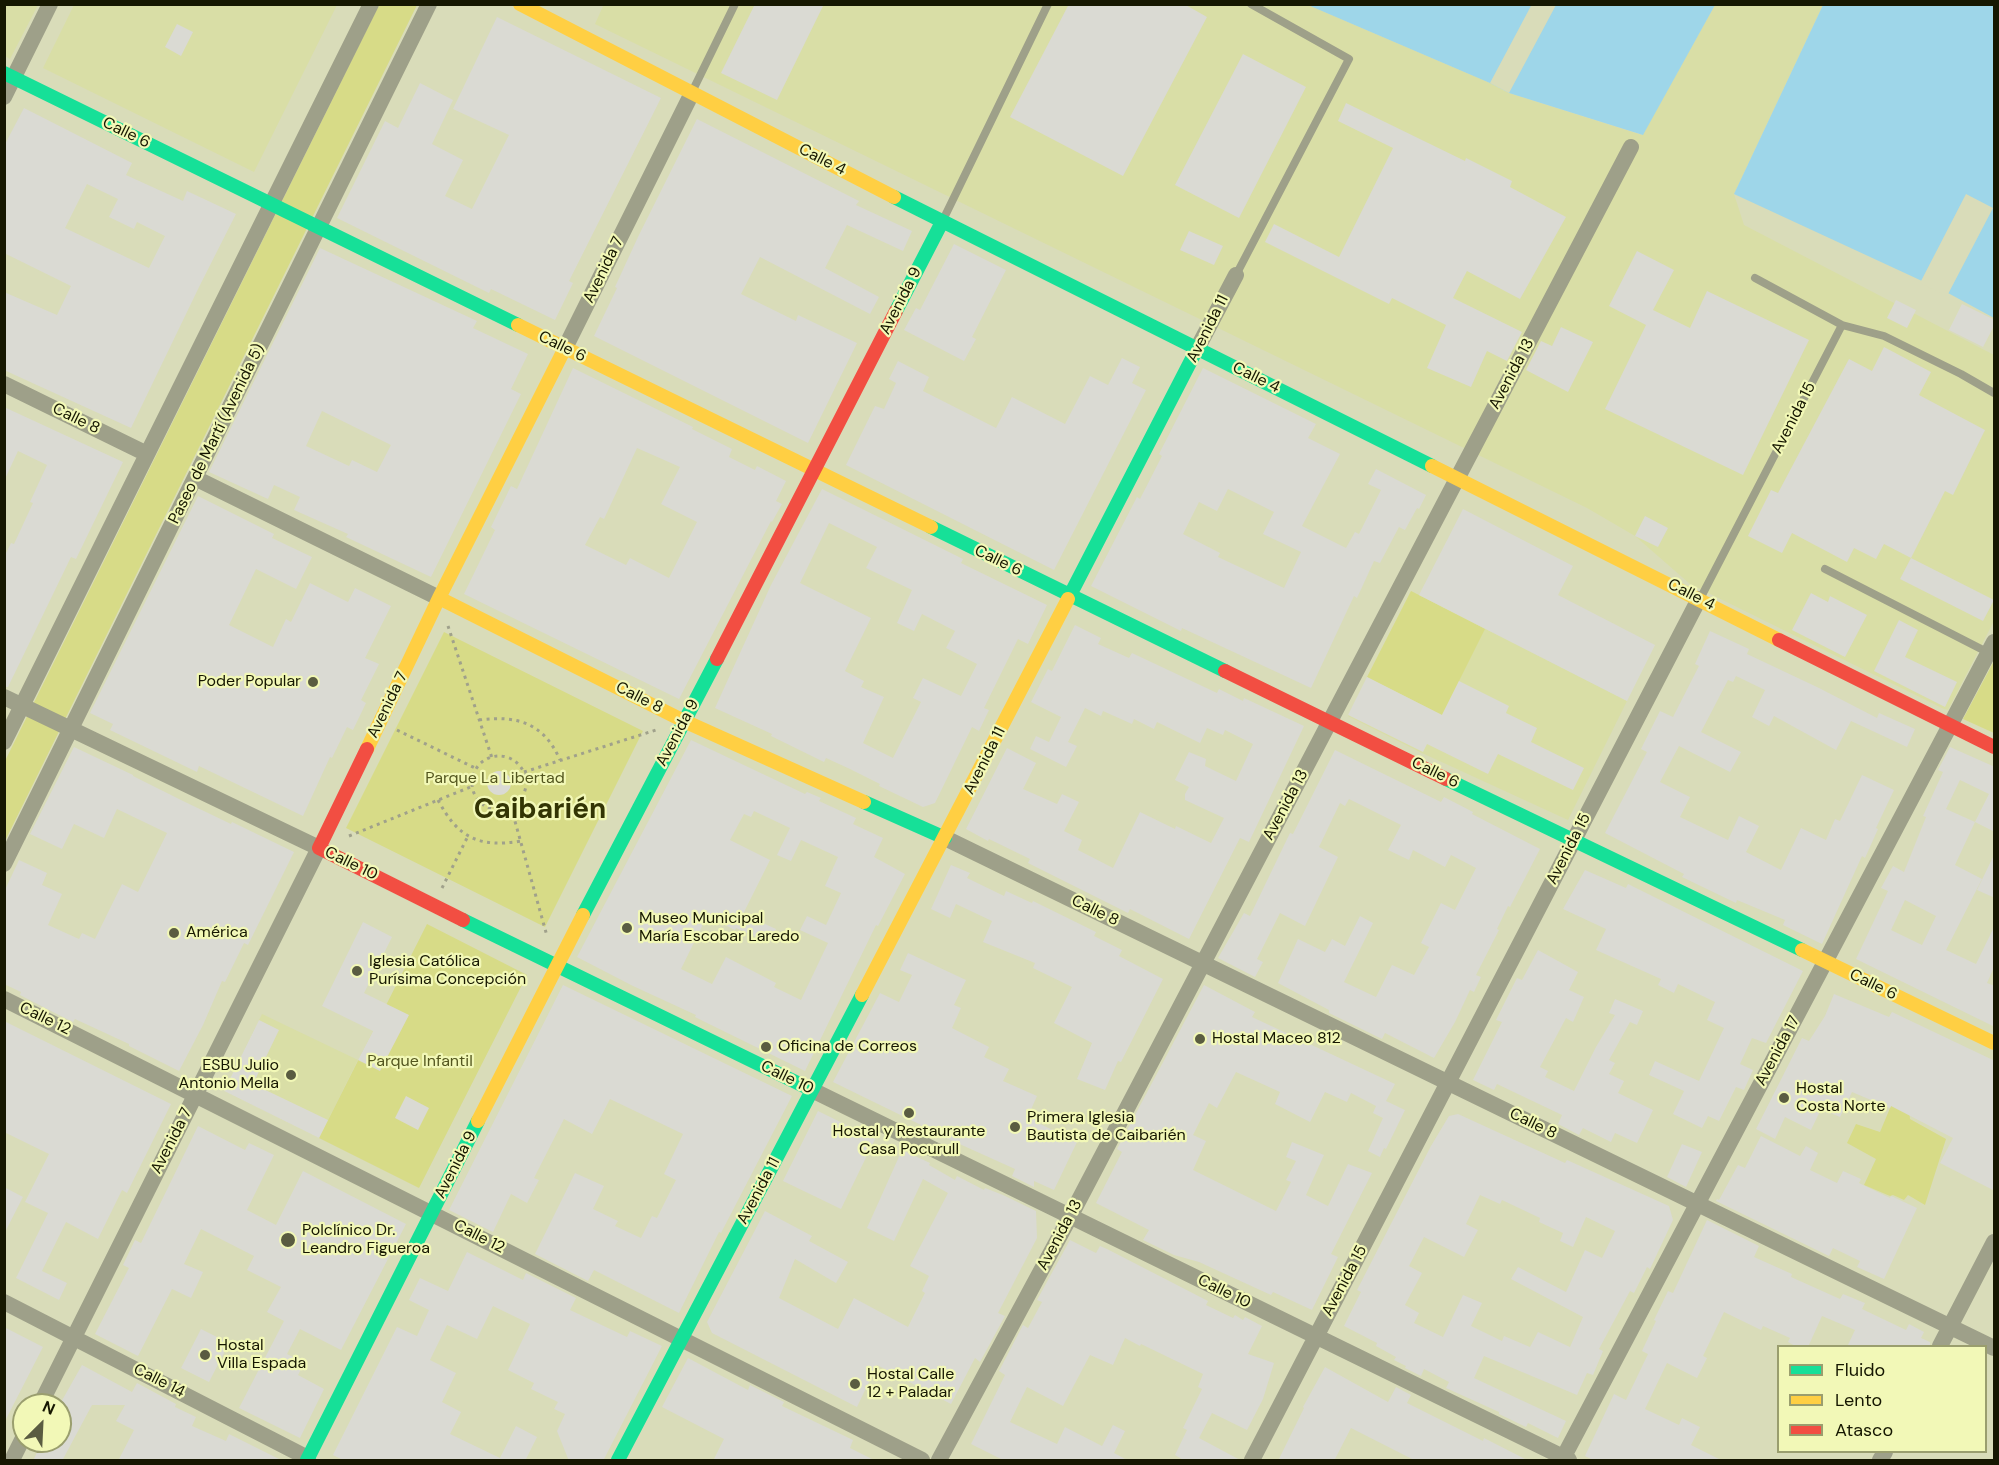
<!DOCTYPE html>
<meta charset="utf-8">
<style>
body{margin:0}
#map{position:relative;width:1999px;height:1465px;overflow:hidden;background:#d9dcb9;font-family:"DM Sans",sans-serif}
canvas{display:block}
.frame{position:absolute;inset:0;border:6px solid #161701;pointer-events:none}
.legend{position:absolute;left:1777px;top:1345px;width:210px;height:108px;box-sizing:border-box;background:#f2f8b7;border:2px solid #9a9e6e;margin:0;padding:8px 10px;list-style:none;font-size:18px;color:#161701}
.legend li{display:flex;align-items:center;gap:12px;height:30px}
.legend b{width:30px;border:2px solid #9a9e6e}
.north{position:absolute;left:12px;top:1393px;width:60px;height:60px;box-sizing:border-box;background:#f2f8b7;border:2px solid #9a9e6e;border-radius:50%;rotate:24deg;font-size:16px;font-weight:700;line-height:24px;text-align:center;color:#161701}
.north::after{content:'';display:block;margin:auto;width:21px;height:27px;background:#5a5c41;clip-path:polygon(50% 0,100% 100%,50% 72%,0 100%)}
</style>
<div id="map">
<canvas width="1999" height="1465"></canvas>
<div class="frame"></div>
<ul class="legend">
<li><b style="height:8px;background:#16e098"></b>Fluido</li>
<li><b style="height:8px;background:#ffcf43"></b>Lento</li>
<li><b style="height:8px;background:#f24e42"></b>Atasco</li>
</ul>
<div class="north">N</div>
</div>
<script>
const g = document.querySelector('canvas').getContext('2d');
g.lineJoin = 'round';
function fillPath(path, color) {
  g.fillStyle = color;
  g.fill(path, 'evenodd');
}
function stroke(path, color, width, dash) {
  g.strokeStyle = color;
  g.lineWidth = width;
  g.lineCap = dash ? 'butt' : 'round';
  g.setLineDash(dash || []);
  g.stroke(path);
}
function write(font, color, halo, rows, align = 'center') {
  g.font = font + ' "DM Sans",sans-serif';
  g.lineWidth = 4.5;
  g.setLineDash([]);
  g.textBaseline = 'middle';
  g.strokeStyle = halo;
  g.fillStyle = color;
  for (const [text, x, y, turn = 0] of rows) {
    g.save();
    g.translate(x, y);
    g.rotate((+turn || 0) * Math.PI / 180);
    g.textAlign = isNaN(turn) ? turn : align;
    if (halo) g.strokeText(text, 0, 0);
    g.fillText(text, 0, 0);
    g.restore();
  }
}
fillPath(new Path2D(`
 M604,4l704,1 182,78 19,10 133,42 73,-130h108l-89,189 10,31 250,130v266l-46,89 -4,-1 -254,-125 -55,-48 -48,-28 -992,-484z
 M4,5h34l-28,54 -5,-3z
 M74,5h263l-83,167 -211,-104z
 M1411,591l216,110 -59,119 -146,-67 -74,-37z
 M262,1014l96,46 -39,78 -95,-47z`), '#d9dea6');
fillPath(new Path2D(`
 M379,5h38l-412,836v-80z
 M1411,591l74,38 -43,86 -75,-38z
 M444,632l199,99 -98,196 -199,-99z
 M1994,661v72l-31,-14z
 M427,924l100,51 -108,213 -100,-50z
 M1893,1101l16,8 1,10 36,20 -21,66 -17,-10 -4,5 -11,-5 -3,1 -26,-11 12,-26 -29,-16 9,-19 24,8z`), '#d7db87');
fillPath(new Path2D(`
 M1308,5h407l-72,130 -134,-42 -19,-10z
 M1823,5h171v313l-46,-25 -214,-99z`), '#9ed6e9');
fillPath(new Path2D(`
 M1532,4l24,1 -47,88 -19,-10z
 M1966,194l27,14 -46,88 -27,-13z`), '#d9dcb9');
fillPath(new Path2D(`
 M755,4h69l-47,96 -56,-27z
 M1069,4h115l23,13 -84,159 -113,-59z
 M497,17l164,81 -92,183 4,2 -18,37 -64,-31 -2,4 -152,-75 48,-97 13,7 22,-45 33,17 -21,44 31,16 -18,36 27,13 37,-74 -56,-26z
 M177,24l16,8 -12,24 -16,-9z
 M1243,54l63,33 -67,131 -64,-33z
 M1346,103l119,58 1,-3 46,23 -2,6 56,30 -46,82 -53,-28 -14,27 69,34 -15,29 -20,-10 -16,36 -44,-19 19,-43 -54,-27 -3,6 -124,-62 9,-18 65,33 54,-109 -55,-27z
 M24,108l108,55 -6,12 57,26 4,-10 49,23 -36,71 -69,143 -127,-58v-78l53,23 14,-29 -67,-33v-107zM87,184l31,15 -9,18 25,12 3,-7 28,14 -16,32 -84,-40z
 M697,119l162,82 -3,4 56,26 -9,20 -56,-26 -22,43 54,29 -9,17 -110,-57 -19,37 55,27 2,-6 59,28 -49,100 -214,-107 23,-48 -2,-1 23,-50z
 M1189,231l34,15 -9,19 -34,-15z
 M954,244l52,26 -34,67 4,2 -12,22 -60,-31 12,-22 4,2z
 M320,248l157,73 -4,7 55,26 -17,35 10,5 -90,183 -85,-40 2,-3 -54,-24 6,-13 -26,-12 -6,14 -59,-27zM322,411l69,34 -14,27 -25,-12 -3,6 -43,-20z
 M1637,251l37,19 -21,40 37,18 17,-37 102,49 -66,135 -138,-66 41,-84 -37,-19z
 M1896,300l20,10 -9,18 -20,-10z
 M1962,304l33,16v4l-12,23 -34,-17z
 M1561,327l32,15 -25,50 -42,-22 15,-29 11,5z
 M1884,347l47,25 -12,23 66,35 -32,65 -8,-4 -34,67 -27,-14 -8,15 -22,-11 -7,14 -55,-29 -10,20 -34,-17 23,-46 7,3 71,-134 23,12z
 M1122,358l18,9 -8,16 14,7 -92,180 -208,-105 29,-59 9,3 12,-26 -7,-4 9,-18 31,16 -6,14 73,37 16,-31 53,27 25,-48 18,9z
 M573,368l120,59 -1,2 40,20 -3,8 26,13 2,-4 29,15 -10,20 6,3 -10,18 -1,-1 -92,178 -215,-105 31,-64 -4,-3 20,-41 6,3zM637,448l43,19 -19,37 36,18 -28,56 -39,-20 -4,7 -41,-20 15,-28 4,2z
 M1203,368l113,56 -8,14 32,16 -38,72 44,22 9,-16 4,2 22,-44 -13,-6 8,-15 50,26 -7,14 -2,-1 -12,22 -6,-3 -19,36 -6,-2 -17,37 -3,-2 -43,92 -129,-60 -1,3 -90,-45 46,-89 3,2 22,-43 -3,-2zM1228,489l46,23 -11,22 38,18 -17,36 -66,-31 2,-4 -37,-19 16,-32 18,9z
 M4,407l119,55 -47,97 -5,-2 -63,130h-4v-130l7,-14 3,1 19,-41 -3,-1 17,-37 -29,-14 -14,30z
 M822,489l141,70 -2,4 86,42 -19,39 -10,-5 -34,69 5,2 -10,21 -7,-4 -37,76 -12,4 -44,-21 1,-2 -30,-15 -24,-11 -2,4 -53,-26 1,-2 -57,-26 56,-123zM829,523l48,24 -11,21 46,22 -15,33 17,8 8,-17 33,17 -9,17 31,16 -16,32 -38,-18 -10,20 8,4 -28,56 -30,-15 21,-46 -23,-10 3,-6 -19,-10 26,-53 -71,-35z
 M198,496l76,38 -2,4 40,19 -16,32 -40,-20 -27,56 44,22 13,-28 5,3 19,-39 38,19 7,-14 36,18 -26,52 14,6 -18,36 5,3 -13,27 -6,-3 -15,31 -2,-1 -27,59 -104,-50 -2,6 -87,-42 3,-6 -23,-11z
 M1463,509l110,57 -15,29 97,50 -28,56 -208,-106z
 M1645,516l23,12 -10,19 -23,-11z
 M1911,558l83,42 -11,21 -83,-42z
 M1811,593l17,9 2,-6 37,19 -22,42 -53,-27z
 M1899,620l19,10 -13,27 52,25 -12,25 -71,-36z
 M1075,625l26,13 -3,6 31,14 3,-5 85,40 2,-4 24,12 1,-3 60,28 -55,116 -9,-4 -51,101 -59,-30 -2,4 -100,-50 2,-4 -41,-20 -1,2 -22,-12 41,-81 29,15 -13,26 34,15 5,-10 17,8 -15,29 18,9 -4,10 35,18 27,-56 35,17 1,-3 35,17 13,-25 -39,-18v-6l4,-7 -14,-7 14,-28 17,7 -1,7 31,15 17,-37 -28,-14 -2,5 -16,-7 -7,15 -43,-21 -3,7 -20,-10 -2,5 -29,-13 -2,5 -16,-8 -17,34 9,4 -11,21 -36,-18 6,-13 13,6 12,-25 -30,-15 17,-33 4,2z
 M1710,631l39,18 -2,5 72,34 58,30 2,-5 36,16 -8,18 -56,-26 -15,29 -62,-34 -5,10 -17,-9 13,-27 -29,-14 -3,6 -5,-2 -27,52 40,20 -11,20 -51,-26 -19,36 30,15 -10,20 48,23 11,-24 20,10 -13,26 35,18 20,-42 25,12 9,-21 5,2 22,-46 32,15 -18,38 2,1 -13,29 -3,-2 -40,88 -39,-19 2,-5 -48,-20 -1,3 -54,-26 2,-3 -79,-41 42,-81 -6,-3 19,-38 13,6 26,-51 -4,-2z
 M1367,677l75,38 17,-34 50,25 -3,7 31,15 -6,14 53,26 -11,22 -75,-36 -10,20 -61,-30 -4,8 -75,-37z
 M691,740l114,54 2,-2 14,6 -2,3 37,17 -3,6 30,14 -9,19 31,17 -27,52 -2,-1 -71,146 -102,-50 -8,-4 1,-2 -63,-29 -56,-29zM754,811l36,17 -13,27 14,6 10,-21 37,17 -13,29 16,7 -15,32 -19,-9 -7,14 28,13 -27,57 -27,-13 2,-4 -50,-26 -14,27 -31,-15 26,-53 28,14 1,-2 33,15 7,-14 -33,-15 27,-54 -40,-20 14,-26 7,3z
 M74,747l59,28v1l50,25 48,23 1,-2 62,30 -46,93 -4,-2 -19,39 -3,-1 -19,44 -24,46 -50,-25v-2l-54,-25 -2,3 -24,-12 -29,-15 1,-3 -17,-8v-92l15,-32 28,13 -5,12 20,9 -14,31 31,14 3,-6 13,6 27,-55 16,8 29,-59 -50,-24 -13,29 -30,-14 -12,25 -32,-15z
 M1950,747l45,20v65l-20,-10 14,-28 -29,-14 -14,29 29,13 -20,43 27,14 -36,71 30,14 19,-39v40l-8,18 8,3v41l-139,-68 32,-68 -7,-3 12,-22 11,6 22,-55 -3,-1 20,-44 -5,-2zM1905,900l31,16 -14,29 -31,-15z
 M1335,750l106,52 3,-5 29,15 -1,2 68,35 -30,58 -2,-1 -11,23 2,1 -23,45 5,2 -7,15 -4,-2 -15,32 -21,36 -49,-25 -3,6 -53,-26v-3l-51,-27 20,-44 27,13 7,-13 13,7 15,-30 13,7 -29,59 32,15 16,-32 22,10 15,-28 -8,-4 20,-40 14,7 21,-42 -25,-13 -6,12 -32,-17 -4,10 -21,-10 13,-25 -52,-26 -4,7 -5,-3 -21,44 19,10 -33,69 -25,-13 -23,46 6,3 -8,15 -37,-19 26,-45 6,3 40,-83 3,1z
 M487 783a12 12 0 1 1 24 0a12 12 0 1 1-24 0Z
 M1995,853v45l-18,-8z
 M951,865l19,8 -3,5 37,18 2,-5 26,12 1,-2 63,31 -2,4 28,14 -3,6 44,23 -42,83 -3,-1 -13,29 -28,-11 15,-36 -38,-20 18,-36 -39,-19 2,-5 -52,-21 9,-21 -36,-17 -6,14 -19,-9z
 M1585,870l41,18 2,-4 175,87 -37,72 -14,-5 -12,26 13,6 -9,20 -8,-3 -17,34 -11,-5 -6,12 -29,-14 11,-23 -35,-16 6,-14 44,20 25,-53 -17,-8 8,-18 -37,-18 -4,9 -16,-8 3,-6 -65,-29 10,-21 -43,-20z
 M363,922l29,15 -28,56 45,22 -29,56 -22,-11 15,-29 -51,-25z
 M1538,950l40,22 -9,18 15,7 -11,25 -7,-4 -26,49 8,4 -3,6 29,14 22,-44 19,-32 -6,-2 6,-14 28,12 -6,14 -7,-3 -21,38 6,3 -6,11 15,7 -6,12 35,17 -16,33 -22,-10 -4,9 -28,-14 -4,7 -21,-11 4,-9 -65,-31 -3,6 -21,-10 29,-58 -6,-2 21,-42 5,2z
 M908,953l58,27 -12,25 7,3 -9,20 37,19 -5,10 25,12 -6,12 34,15 -8,18 9,4 -2,4 41,20 -23,48 -20,-9v6l-22,-11 3,-7 -71,-32 -1,2 -23,-11 1,-3 -88,-43 47,-89 19,9 13,-27 -12,-5z
 M563,985l229,111 -71,137 -2,-1 -40,81 -85,-43 -6,11 -53,-27 40,-81 29,13 -11,23 25,12 -3,5 26,12 11,-22 5,2 19,-38 -12,-6 19,-40 -73,-35 -18,35 -28,-15 -30,59 5,2 -12,23 -16,-9 -18,38 -44,-22z
 M1204,985l51,27 -3,5 143,67 -9,17 19,9 -19,39 -2,-1 -4,9 -12,-6 15,-33 -10,-5 3,-7 -25,-13 -4,9 -22,-10 -15,30 -35,-18 5,-12 -44,-20 -19,36 -8,-5 -16,32 13,6 -13,29 83,41 15,-29 -5,-2 10,-19 -10,-4 6,-15 32,13 -18,40 22,11 20,-42 24,9 -41,81 7,3 -26,53 -39,-18 -2,3 -72,-33 -25,-7 -31,-15 6,-10 -53,-27 26,-51 -5,-3z
 M1834,994l55,23 3,-5 103,49v130l-55,-28 13,-25 -62,-32 -1,2 -38,-16 -12,25 -19,-8 -10,21 -26,-13 -10,22 -19,-10 46,-91 7,3 16,-25z
 M259,1020l20,10 -26,54 75,36 -9,18 -95,-47z
 M4,1021l167,83 -44,89 -5,-3 -24,49 -32,-17 -24,49 25,12 -8,17 -43,-22 32,-65 -23,-11 24,-48 -45,-22z
 M406,1096l23,12 -11,22 -23,-12z
 M818,1111l57,28 -34,70 -58,-28z
 M1458,1114l107,49 2,-3 102,46 4,14 -23,49 -3,-2 -13,26 -4,-2 -31,58 4,2 -10,24 -6,-2 -10,22 -93,-39 -10,22 92,43 -8,17 -30,-15 -2,4 -27,-13v-2l-53,-24 3,-6 -25,-13 -3,7 -16,-8 1,-2 -12,-6 2,-3 -20,-11 1,-3 -33,-17 17,-34 -4,-2 74,-144 18,-30zM1480,1195l20,9 2,-4 38,18 -1,4 24,11 -3,8 13,6 13,-30 29,14 -13,27 -17,-8 -19,42 -48,-25 -7,12 72,38 -13,30 -32,-15 -8,15 -26,-11 -2,5 -31,-15 11,-23 -19,-8 -20,42 -29,-14 5,-10 -14,-8 17,-32 -13,-7 15,-29 40,20 14,-27 -12,-6z
 M198,1126l47,24 4,-7 25,12 -27,55 29,15 27,-54 103,53 -65,126 -41,-21 -13,25 17,9 -6,12 26,14 -24,49 -61,-30 45,-87 -17,-9 14,-25 -34,-17 7,-14 -53,-27 -17,35 19,8 -12,26 -19,-9 -34,67 -43,-22 34,-66 -6,-3 12,-25 6,3z
 M1761,1136l39,20 6,-10 12,7 -8,17 27,13 6,-12 18,8 -2,4 31,15 1,-2 26,12 -33,71 -27,-12 3,-6 -27,-13 -4,8 -113,-55 1,-2 2,1 19,-35 7,3z
 M1682,1144l20,8 -16,35 -19,-10z
 M902,1150l28,13 -1,2 26,15 2,-4 27,14 1,-2 18,7 33,16 1,27 -39,75 7,3 -25,46 -5,-4 -24,46 -74,-39 -20,42 -145,-74 -5,-11 58,-111 47,25 -3,5 39,21 -12,21 -41,-24 -16,39 59,31 16,-31 54,29 17,-34 -3,-2 7,-15 -19,-10 38,-73 -25,-14 -29,62 -27,-13z
 M4,1187l19,10 -19,37z
 M1707,1220l52,26 -5,11 38,17 -1,3 49,22 3,-5 22,9 -3,6 44,21 3,-6 15,8 -3,6 9,4v5h-83l8,-17 -33,-14 -14,31h-11l-9,-5 2,-4 -27,-12 -2,4 -37,-18 -21,44 4,2 -10,20 -30,-15 -22,46 34,16 3,-7 18,9 -9,18 32,16h-128l-10,-5 29,-62 12,6 22,-46 -6,-3 14,-30 -2,-1 14,-29 5,2z
 M1070,1240l26,13 4,-7 7,3 101,52 -2,4 27,13 2,-3 8,5 2,-3 17,9 -14,28 26,9 -11,36 -16,31 -35,-17 -13,25 43,23h-57l-10,-6 12,-25 -4,-2 19,-39 -4,-2 5,-13 -62,-30 -1,2 -15,-8 -12,27 -23,-10 -27,51 -36,-19 -17,35 47,22 8,-17 37,19 11,-21 12,6 -11,22 15,8h-124l-34,-17 34,-69 -6,-4 24,-46 5,3 14,-26 -5,-2z
 M467,1252l56,28 3,-7 50,25 -6,12 57,27 3,-6 32,15 -59,115h-34l-12,-30 8,-17 -11,-5 4,-7 -27,-13 3,-6 -26,-13 22,-46 -37,-18 -16,33 -30,-14 -17,35 26,13 -14,29 19,10 -11,22 50,24 16,-32 21,11 -12,24h-180l-12,-6 64,-128 20,9 12,-26 -20,-10 11,-22 28,13z
 M4,1327l39,20 -39,76z
 M201,1329l28,14 -20,39 -28,-14z
 M688,1358l60,32 2,-5 34,17 -2,4 71,34 -3,8 26,13h-163l11,-22 -62,-32z
 M82,1365l50,27 5,-9 39,21 -1,3 21,10 -4,9 34,15 3,-7 54,27h-165l16,-31 -18,-9 9,-16h-33l-30,56h-29l9,-20h18v-37z
 M1325,1367l63,35 8,-15 15,8 -4,8 76,38 1,-3 45,23h-113l-65,-33 -17,33h-56l26,-53 -1,-1z`), '#dadad3');
stroke(new Path2D(`
 M448,626l44,132
 M479,720c38,-5 65,3 81,40
 M397,730l80,39
 M472 783a27 27 0 1 1 54 0a27 27 0 1 1-54 0Z
 M524,772l132,-42
 M438,800c20,38 41,48 83,41
 M511,807l36,129
 M349,836l124,-50
 M442,888l26,-52`), '#a0a18b', 3, [3, 4.5]);
stroke(new Path2D(`
 M693,90l42,-86
 M943,220l105,-216
 M1236,275l113,-216 -98,-55
 M1842,325l42,11 77,38 33,19
 M1825,569l164,84
 M1700,599l142,-274 -87,-47`), '#9ea089', 8);
stroke(new Path2D(`
 M4,97l46,-93
 M565,348l127,-255
 M1197,349l39,-74
 M4,384l143,70
 M195,478l244,120
 M4,697l315,151 -279,557
 M4,742l367,-738
 M945,838l1049,510
 M4,864l425,-860
 M4,999l918,461
 M812,1090l757,370
 M4,1302l304,156
 M1940,1346l54,-104
 M12,1460l12,-24
 M939,1460l131,-243 561,-1070
 M1252,1460l447,-861
 M1562,1460l432,-818
 M1880,1460l5,-8`), '#9ea089', 16);
stroke(new Path2D(`
 M4,73l514,252
 M894,197l538,269
 M896,311l46,-89
 M931,527l294,144
 M1068,599l129,-250
 M1446,779l356,171
 M864,802l81,36
 M583,915l134,-256
 M463,920l349,170
 M307,1460l171,-339
 M618,1460l244,-465`), '#16e098', 14);
stroke(new Path2D(`
 M520,4l374,193
 M518,325l413,202
 M1432,466l347,174
 M439,598l245,123 180,81
 M367,749l72,-151 126,-250
 M1802,950l192,93
 M862,995l206,-396
 M478,1121l105,-206`), '#ffcf43', 14);
stroke(new Path2D(`
 M1779,640l215,107
 M717,659l179,-348
 M1225,671l221,108
 M367,749l-48,99 144,72`), '#f24e42', 14);
for (const [x, y, r, color] of [
 [313,682,6,"#5a5c41"],
 [627,928,6,"#5a5c41"],
 [174,933,6,"#5a5c41"],
 [357,971,6,"#5a5c41"],
 [1200,1039,6,"#5a5c41"],
 [766,1047,6,"#5a5c41"],
 [291,1075,6,"#5a5c41"],
 [1784,1098,6,"#5a5c41"],
 [909,1113,6,"#5a5c41"],
 [1015,1127,6,"#5a5c41"],
 [288,1240,8,"#5a5c41"],
 [205,1355,6,"#5a5c41"],
 [855,1384,6,"#5a5c41"]
]) {
  const dot = new Path2D();
  dot.arc(x, y, r, 0, 2 * Math.PI);
  g.fillStyle = color;
  g.fill(dot);
  stroke(dot, '#f2f8b7', 2);
}
write('16px', '#161701', '#f2f8b7', [
 ["Calle 6",126,133,26],
 ["Calle 4",822,160,27],
 ["Avenida 7",604,270,-64],
 ["Avenida 9",901,301,-63],
 ["Avenida 11",1208,329,-63],
 ["Calle 6",562,347,26],
 ["Avenida 13",1512,374,-62],
 ["Calle 4",1256,378,26],
 ["Avenida 15",1794,418,-63],
 ["Calle 8",76,419,26],
 ["Paseo de Martí (Avenida 5)",217,434,-64],
 ["Calle 6",998,561,26],
 ["Calle 4",1691,595,27],
 ["Calle 8",639,698,27],
 ["Avenida 7",388,705,-64],
 ["Avenida 9",678,733,-62],
 ["Avenida 11",985,761,-63],
 ["Calle 6",1435,773,26],
 ["Avenida 13",1286,805,-62],
 ["Avenida 15",1569,849,-63],
 ["Calle 10",351,864,26],
 ["Calle 8",1095,911,26],
 ["Calle 6",1873,985,26],
 ["Calle 12",45,1019,26],
 ["Avenida 17",1778,1051,-62],
 ["Calle 10",787,1078,26],
 ["Calle 8",1533,1124,26],
 ["Avenida 7",172,1141,-63],
 ["Avenida 9",456,1165,-63],
 ["Avenida 11",759,1191,-62],
 ["Avenida 13",1060,1235,-62],
 ["Calle 12",479,1237,27],
 ["Avenida 15",1345,1281,-62],
 ["Calle 10",1224,1292,26],
 ["Calle 14",159,1381,27]
]);
write('16px', '#161701', '#f2f8b7', [
 ["Poder Popular",301,682,"right"],
 ["Museo Municipal",639,919],
 ["María Escobar Laredo",639,937],
 ["América",186,933],
 ["Iglesia Católica",369,962],
 ["Purísima Concepción",369,980],
 ["Hostal Maceo 812",1212,1039],
 ["Oficina de Correos",778,1047],
 ["ESBU Julio",279,1066,"right"],
 ["Antonio Mella",279,1084,"right"],
 ["Hostal",1796,1089],
 ["Costa Norte",1796,1107],
 ["Primera Iglesia",1027,1118],
 ["Bautista de Caibarién",1027,1136],
 ["Hostal y Restaurante",909,1132,"center"],
 ["Casa Pocurull",909,1150,"center"],
 ["Polclínico Dr.",302,1231],
 ["Leandro Figueroa",302,1249],
 ["Hostal",217,1346],
 ["Villa Espada",217,1364],
 ["Hostal Calle",867,1375],
 ["12 + Paladar",867,1393]
], 'left');
write('16px', '#53561f', '#f2f8b7', [
 ["Parque La Libertad",495,779],
 ["Parque Infantil",420,1062]
]);
write('bold 28px', '#333504', '#f2f8b7', [
 ["Caibarién",540,811]
]);
</script>
